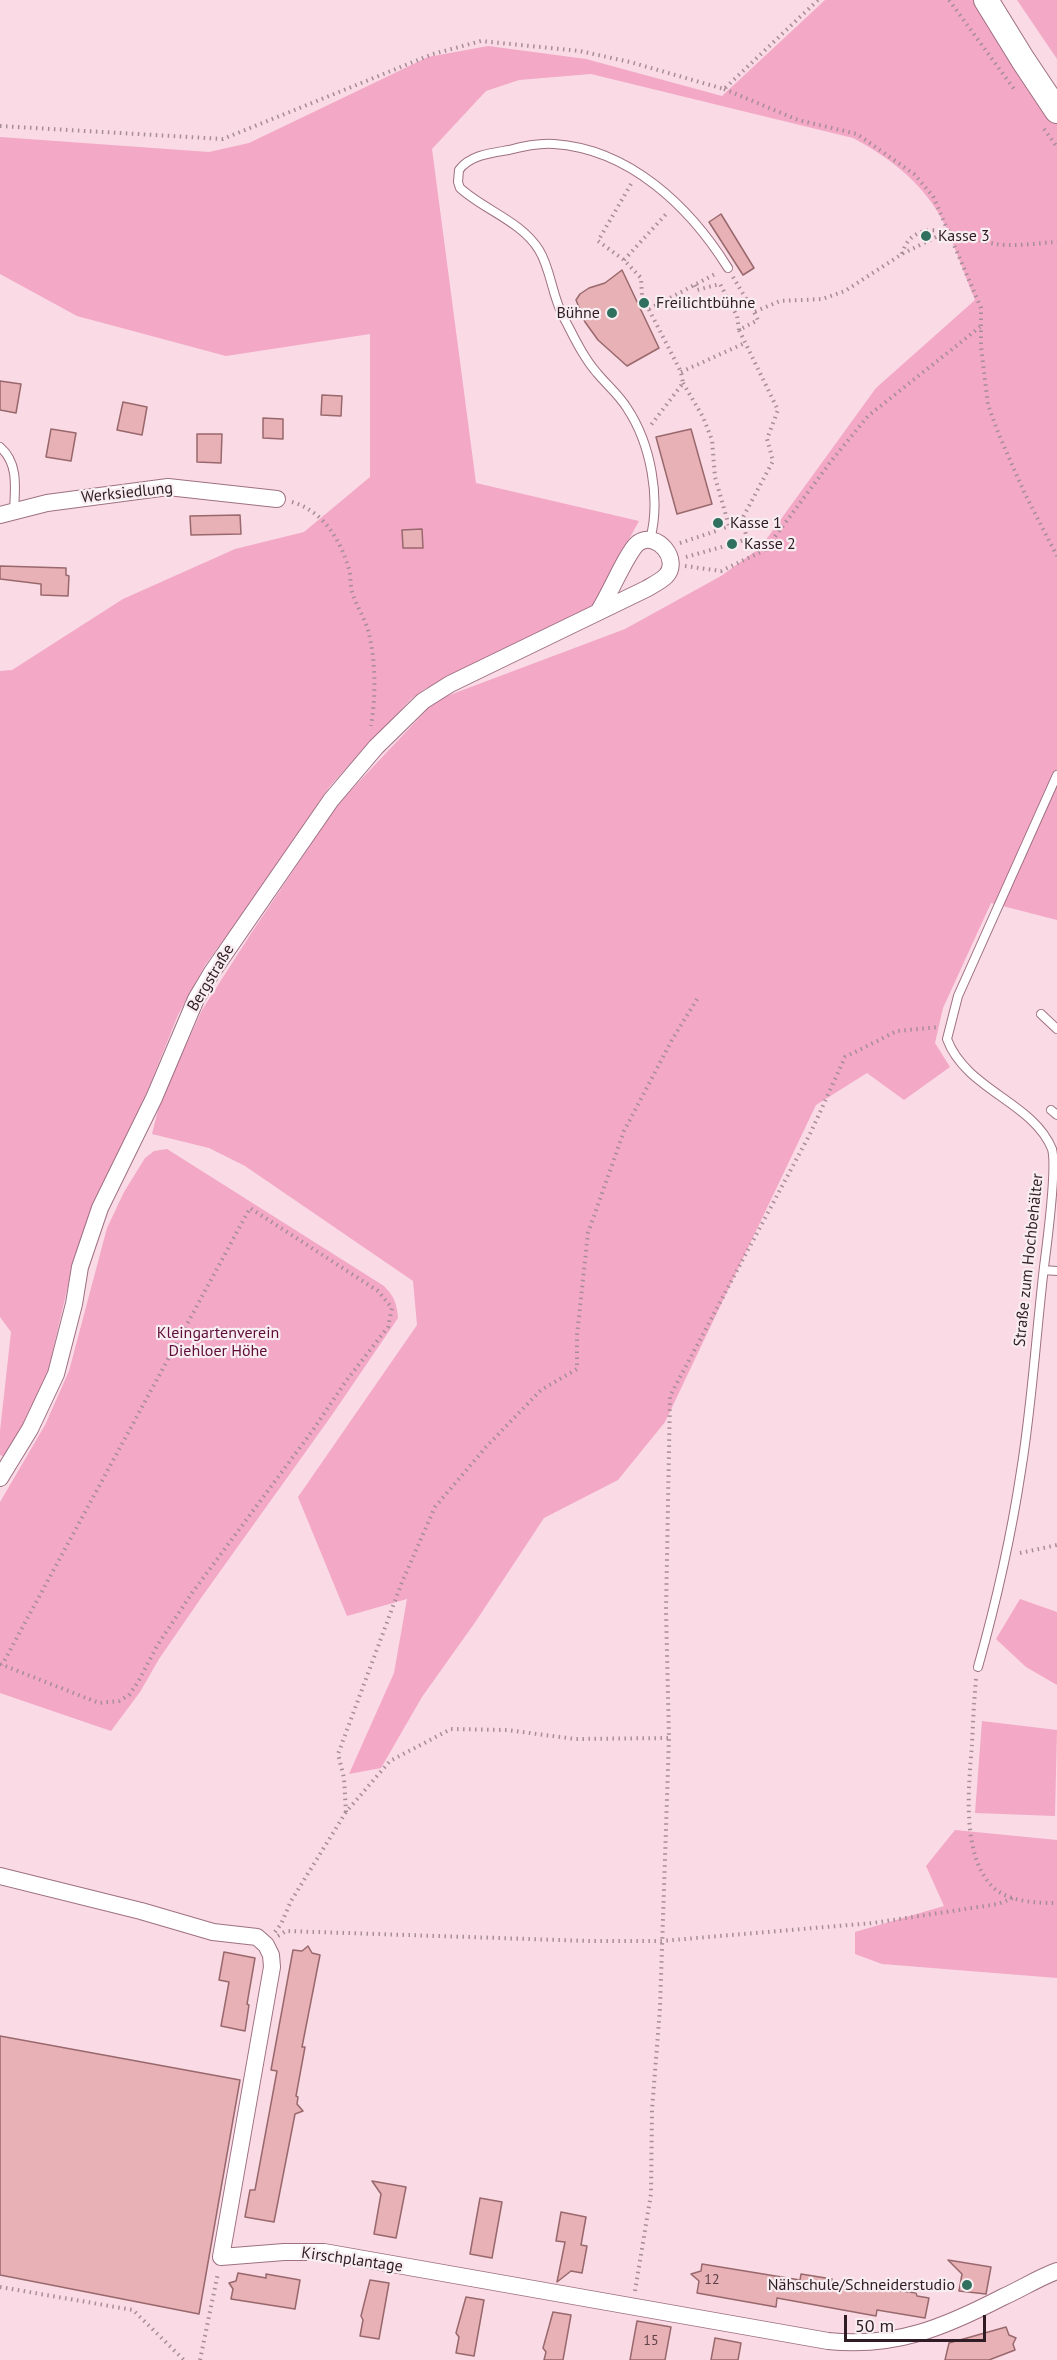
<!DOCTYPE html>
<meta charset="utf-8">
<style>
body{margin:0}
#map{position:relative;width:1057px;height:2360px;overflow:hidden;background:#f9dae5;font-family:"PT Sans",sans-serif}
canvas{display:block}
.scale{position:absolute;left:844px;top:2315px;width:142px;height:27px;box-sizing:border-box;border:3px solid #2f1c24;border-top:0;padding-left:8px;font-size:18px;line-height:21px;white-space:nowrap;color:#2f1c24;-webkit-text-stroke:4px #f8edf1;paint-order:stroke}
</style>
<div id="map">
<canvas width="1057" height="2360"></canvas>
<div class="scale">50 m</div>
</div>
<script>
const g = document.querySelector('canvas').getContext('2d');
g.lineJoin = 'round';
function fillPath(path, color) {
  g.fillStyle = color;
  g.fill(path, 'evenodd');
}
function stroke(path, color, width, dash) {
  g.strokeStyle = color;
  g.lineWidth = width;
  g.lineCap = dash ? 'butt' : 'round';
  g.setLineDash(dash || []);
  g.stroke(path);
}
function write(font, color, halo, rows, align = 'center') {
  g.font = font + ' "PT Sans",sans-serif';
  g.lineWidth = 4.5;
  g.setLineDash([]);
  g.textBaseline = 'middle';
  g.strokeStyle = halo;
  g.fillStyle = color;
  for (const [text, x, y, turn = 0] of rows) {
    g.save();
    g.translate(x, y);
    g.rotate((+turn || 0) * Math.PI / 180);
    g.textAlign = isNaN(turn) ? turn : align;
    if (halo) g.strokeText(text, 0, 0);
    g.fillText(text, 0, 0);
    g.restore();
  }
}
fillPath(new Path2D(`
 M825,0h154l78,117v803l-66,-17 -48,105 -8,35 15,24 -46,33 -37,-27 -51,32 -151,317 -47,58 -74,38 -68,103 -54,76 -41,71 -32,6 45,-101 13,-74 -60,17 -49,-119 119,-172 -4,-44 -168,-115 -36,-18 -57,-14 8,-32 42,-92 50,-78 86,-128 97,-103 -9,-13 -15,11 -81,87 -91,133 -34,46 -27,50 -31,77 -54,116 -22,65 -23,98 -22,51 -21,35 -5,-2v-24l11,-99 -11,-15v-646l12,-1 111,-71 112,-50 69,-17 66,-55v-143l-144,22 -149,-40 -77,-42v-137l209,15 40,-9 179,-86 60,-11 98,13 136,37zM591,74l262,64c34,18 66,42 86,76 15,27 24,58 36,86l-99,88 -116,160 -39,28 -96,53 -186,70 153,-92 47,-86 -163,-38 -44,-334 54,-58 33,-11z
 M1017,0h40v59z
 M167,1149l217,137c10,10 13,18 14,32l-66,97 -131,183 -42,61 -19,33 -29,39 -111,-38v-191l45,-77 24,-54 38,-143 17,-36 21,-34 9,-7z
 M1020,1599l37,13v73l-31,-18 -30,-28z
 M982,1721l75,9 -2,86 -80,-3z
 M955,1830l102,10v138l-175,-14 -27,-10v-22l89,-26 -18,-40z`), '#f3a8c6');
const building = new Path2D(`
 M721,214l33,54 -11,7 -34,-53z
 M622,270l37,78 -32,18 -29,-26 -13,-18 -9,-22 4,-6 9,-6 16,-5z
 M0,381l21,3 -5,29 -16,-3z
 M322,395l20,1 -1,20 -20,-1z
 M123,402l24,5 -5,28 -25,-5z
 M263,418l20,1v20l-20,-1z
 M51,429l25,4 -5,28 -25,-4z
 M691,429l21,75 -35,10 -21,-77z
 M197,434h25l-1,29 -24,-1z
 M240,515l1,19 -50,1 -1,-19z
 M422,529l1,19h-20l-1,-18z
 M0,566l66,2v7l3,1 -1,20 -27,-1v-11l-41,-5z
 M308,1946l4,7 8,2 -18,92h3l-9,49 2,1 -1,7 6,7 -8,3 -21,108 -29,-5 5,-27h5l22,-119 -6,-1 22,-120 9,1z
 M224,1952l31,6 -8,46 2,1 -4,26 -24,-5 8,-44 -10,-2z
 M0,2036l240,44 -41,234 -199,-39z
 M372,2181l34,6 -10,51 -22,-4 7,-40z
 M480,2198l22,4 -10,56 -22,-4z
 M561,2212l25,5 -5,28 6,1 -5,27 -11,-2 -14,11 8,-40 -9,-1z
 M948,2260l43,7 -5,27 -27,-3 3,-17z
 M702,2264l98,16 1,-6 31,5 -1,3 34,7 1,-3 50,7 1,3 12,2 -4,20 -48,-8 -1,6 -99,-18 -1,9 -79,-14 2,-12 -8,-7 10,-3z
 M238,2273l28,5v-4l34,6 -5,29 -64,-10 2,-10 -4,-6 7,-2z
 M370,2280l19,3 -10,56 -19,-3 3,-16 -2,-4z
 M466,2297l18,3 -10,56 -18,-3 3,-16 -3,-4z
 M553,2312l18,3 -8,45h-19l2,-8 -3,-4z
 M637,2321l34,6 -6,33h-35z
 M1006,2327l3,8 7,3 -3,6 2,6 -26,10h-44l4,-17z
 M715,2338l26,5 -3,17h-27z`);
fillPath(building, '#e7b1b5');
stroke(building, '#99686c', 1.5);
const service = new Path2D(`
 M0,447c19,16 15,42 14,64
 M650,540c11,-41 1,-96 -23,-132 -8,-13 -20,-23 -30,-35 -14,-16 -23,-36 -33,-55 -12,-21 -13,-49 -25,-68 -18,-29 -55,-40 -79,-62l-2,-6 1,-12c11,-15 32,-17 50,-20 15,-4 30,-7 45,-6 76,5 136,63 174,124
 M1041,1014l16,15
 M1051,1110l6,5
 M1044,1270l13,1
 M978,1667c18,-64 33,-130 43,-196 11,-67 15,-136 23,-204 3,-23 13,-100 8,-118 -19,-47 -86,-59 -105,-110l11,-43 99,-221`);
const minor = new Path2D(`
 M0,515l47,-12 121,-16 109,12
 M0,1478l30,-49 26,-55 18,-70 6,-37 20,-59 54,-110 42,-99 16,-27 119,-172 45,-53 47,-46 27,-17 196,-95c7,-4 15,-8 20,-13 15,-16 -9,-46 -28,-33 -11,9 -29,53 -40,69
 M0,1876l141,35 72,21 44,5 9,8 5,10 1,12 -51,290 63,-5h40l504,89c68,7 117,-14 175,-44 18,-8 35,-19 54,-26`);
const secondary = new Path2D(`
 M986,0l37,60 34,51`);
stroke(service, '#9f7083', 10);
stroke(minor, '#9f7083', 18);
stroke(secondary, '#9f7083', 26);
stroke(new Path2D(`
 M949,0l65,89
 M724,89l74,31 59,14 57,40 19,22 48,112v39l7,58 11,30 26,59 32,62
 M0,126l223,13 210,-85 48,-13 99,10 50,11 94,27 94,-89
 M1044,129l13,18
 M631,184l-33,57 26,19 17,18 1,18 39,76 2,11 -32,42
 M902,254c13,-44 65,-14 94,-10 19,3 41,-1 61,-2
 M624,260l44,-48
 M733,277l21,35 26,-11 42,-2 23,-8 57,-37 44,-22
 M695,285l2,5 23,-6 17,32 2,14
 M649,309l68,-36
 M681,372l64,-29
 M683,383l20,34 9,23 3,37 14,49 -5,2
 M292,502c31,9 48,37 57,67 2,7 1,15 3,23 4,13 12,25 16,38 8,30 8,66 3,96
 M680,543l36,-12
 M735,543l12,-4 -5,-20 31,-58 -6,-22 11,-29 -39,-80 19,-10 -4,-8
 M686,557l43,-12
 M685,566l36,5 44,-21 67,-90 36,-44 112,-89
 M1020,1553l37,-8
 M0,1664l99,39 20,-2 10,-6 9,-13 19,-36 35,-53 121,-163 33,-49 42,-54 4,-19 -14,-17 -128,-83 -248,457
 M976,1679c-2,22 -3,43 -4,65 -3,41 -12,114 23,145 16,13 42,14 62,14
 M346,1812l-2,-34 -6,-24 64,-172 33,-75 51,-60 55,-57 36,-21v-34l11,-102 36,-102 49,-93 26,-42
 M275,1932l6,-8 10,-23 55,-89 44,-51 61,-32 56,1 68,9 94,-1
 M278,1936l8,-5 303,10h72l212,-18 125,-19 15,-6
 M0,2287l133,23 51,50
 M635,2291l16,-97 1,-84 8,-102 9,-270 -3,-127 4,-215 141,-264 34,-75 52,-26 42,-4
 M200,2360l18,-87`), '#a78d97', 4, [1.5, 4.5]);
stroke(service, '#fff', 8);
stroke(minor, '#fff', 16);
stroke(secondary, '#fff', 24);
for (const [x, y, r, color] of [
 [926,236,6,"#2f705f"],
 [644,303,6,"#2f705f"],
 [612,313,6,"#2f705f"],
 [718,523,6,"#2f705f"],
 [732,544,6,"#2f705f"],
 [967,2285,6,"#2f705f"]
]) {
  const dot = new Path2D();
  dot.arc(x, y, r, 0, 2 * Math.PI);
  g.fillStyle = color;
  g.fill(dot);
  stroke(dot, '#f8edf1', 2);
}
write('14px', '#5d4148', null, [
 ["12",712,2280],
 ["15",651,2341]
]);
write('16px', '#2f1c24', '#f8edf1', [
 ["Kasse 3",938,236],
 ["Freilichtbühne",656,303],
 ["Bühne",600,313,"right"],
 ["Kasse 1",730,523],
 ["Kasse 2",744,544],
 ["Nähschule/Schneiderstudio",955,2285,"right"]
], 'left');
write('16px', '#2f1c24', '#f8edf1', [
 ["Werksiedlung",127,493,-6],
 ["Bergstraße",211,978,-59],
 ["Straße zum Hochbehälter",1029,1260,-84],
 ["Kirschplantage",352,2260,8]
]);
write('16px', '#5f0d39', '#f8edf1', [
 ["Kleingartenverein",218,1333],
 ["Diehloer Höhe",218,1351]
]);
</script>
